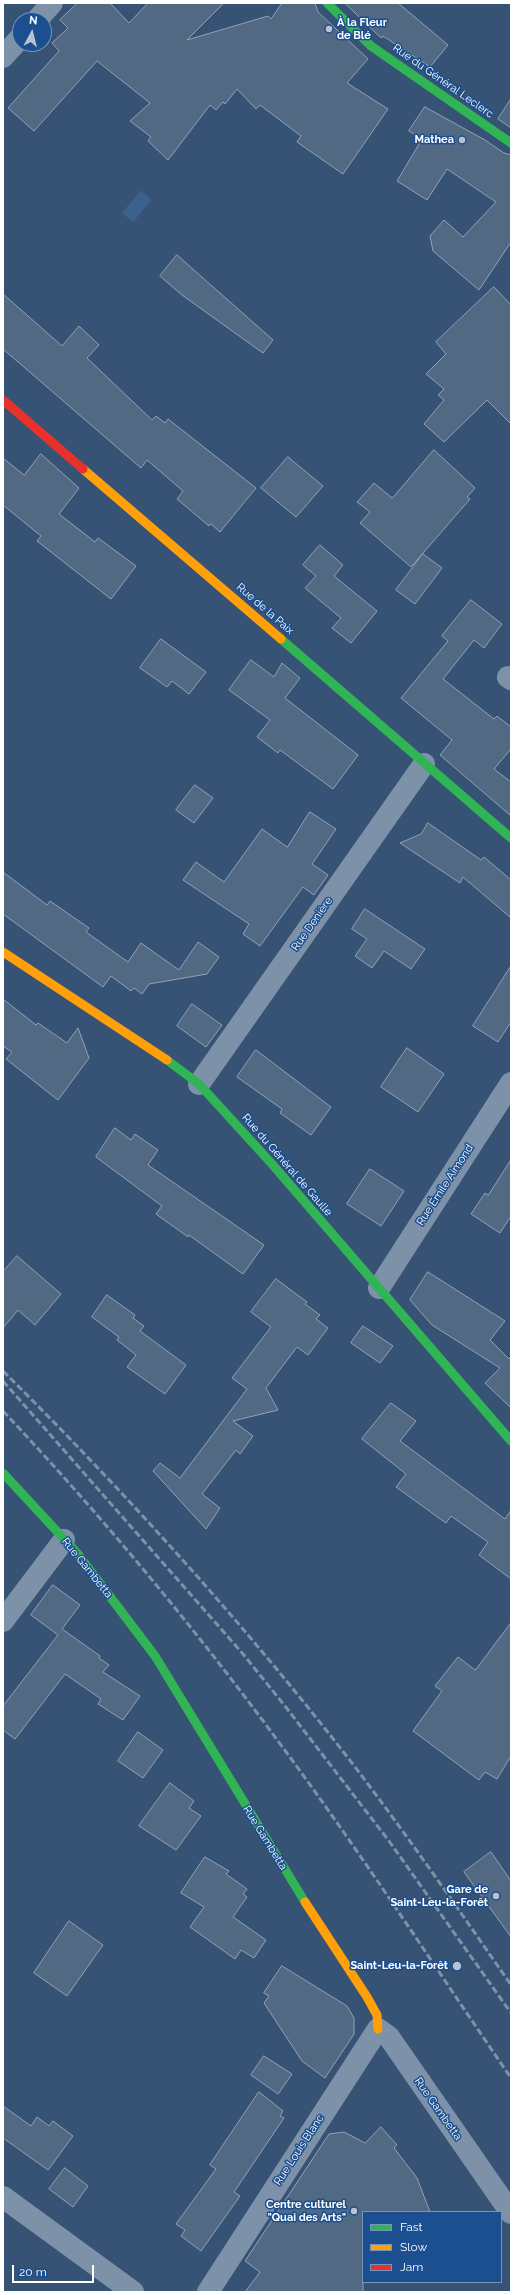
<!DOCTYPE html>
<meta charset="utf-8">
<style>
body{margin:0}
#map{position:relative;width:514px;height:2295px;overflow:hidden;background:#365274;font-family:Raleway,sans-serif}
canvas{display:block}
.frame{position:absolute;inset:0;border:4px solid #fff;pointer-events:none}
.legend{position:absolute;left:362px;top:2211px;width:140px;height:72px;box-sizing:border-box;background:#1b4f8f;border:1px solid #7695bc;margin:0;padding:5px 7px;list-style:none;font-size:12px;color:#fff}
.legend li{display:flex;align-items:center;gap:8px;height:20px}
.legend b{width:20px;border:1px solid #7695bc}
.north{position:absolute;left:12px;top:12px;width:40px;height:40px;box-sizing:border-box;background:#1b4f8f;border:1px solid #7695bc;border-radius:50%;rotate:7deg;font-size:11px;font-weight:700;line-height:16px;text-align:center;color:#fff}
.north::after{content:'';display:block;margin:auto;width:14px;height:18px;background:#b9c2ce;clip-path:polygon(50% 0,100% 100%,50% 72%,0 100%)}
.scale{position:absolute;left:12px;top:2265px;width:82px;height:18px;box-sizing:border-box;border:2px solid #fff;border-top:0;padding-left:5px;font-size:12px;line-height:14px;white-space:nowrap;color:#fff;-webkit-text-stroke:3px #1b4f8f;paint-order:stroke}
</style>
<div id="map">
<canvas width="514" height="2295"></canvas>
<div class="frame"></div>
<ul class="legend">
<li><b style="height:5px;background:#30b455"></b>Fast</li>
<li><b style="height:5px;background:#ff9f0a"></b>Slow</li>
<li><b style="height:5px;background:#e5322d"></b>Jam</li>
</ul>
<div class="north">N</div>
<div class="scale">20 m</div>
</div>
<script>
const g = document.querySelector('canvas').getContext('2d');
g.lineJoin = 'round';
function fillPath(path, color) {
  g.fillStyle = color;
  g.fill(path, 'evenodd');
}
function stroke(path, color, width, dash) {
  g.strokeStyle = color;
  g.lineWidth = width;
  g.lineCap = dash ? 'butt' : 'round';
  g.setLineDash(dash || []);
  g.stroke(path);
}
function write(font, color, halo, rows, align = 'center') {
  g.font = font + ' Raleway,sans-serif';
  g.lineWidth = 3;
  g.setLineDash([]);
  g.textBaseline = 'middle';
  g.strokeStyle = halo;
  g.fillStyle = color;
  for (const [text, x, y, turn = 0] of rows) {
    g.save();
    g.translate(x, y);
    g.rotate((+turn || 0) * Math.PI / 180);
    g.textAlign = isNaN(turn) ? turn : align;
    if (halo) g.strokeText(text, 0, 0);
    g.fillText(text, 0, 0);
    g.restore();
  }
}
fillPath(new Path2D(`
 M141,190l11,10 -19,22 -11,-9z`), '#3b618d');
const building = new Path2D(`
 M78,3h32l19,20 19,-20h76l-37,37 81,-24 3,3 11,-16h33l3,9 50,47 -21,24 41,26 -45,65 -46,-32 4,-6 -41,-31 -4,4 -19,-20 -12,15 -2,-2 -7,8 -6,-5 -42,55 -20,-19 3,-4 -21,-16 20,-18 -53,-42 -63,70 -26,-23 51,-57 -7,-8 16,-15 -8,-8z
 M345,3h53l50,42 -18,22 -47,-31 -1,2 -3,-2z
 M511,99v29l-13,-9z
 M425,107l60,33 19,13 7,2v87l-32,48 -46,-39 -3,-15 14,-16 19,17 33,-35 -49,-33 -20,31 -30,-19 25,-42 -13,-8z
 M177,255l96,85 -10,13 -81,-58 -22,-19z
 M494,287l17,18v119l-24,-24 -43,42 -20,-18 20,-24 -6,-5 6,-6 -18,-15 20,-20 -10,-12z
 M3,294l59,52 17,-20 20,19 -12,13 65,62 4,-4 9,7 3,-4 88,69 -36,44 -9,-8 -2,2 -32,-27 6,-8 -36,-31 -6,8 -138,-119z
 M434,450l41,38 -8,9 3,2 -59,68 -51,-44 10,-11 -13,-10 17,-19 18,15z
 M41,454l38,34 -20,26 36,28 3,-4 38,28 -25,33 -74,-58 4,-5 -38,-31v-47l21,17z
 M288,457l35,29 -27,31 -35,-29z
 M320,545l23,20 -9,11 43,35 -26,32 -19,-15 9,-10 -36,-30 11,-12 -13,-11z
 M423,554l19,14 -27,36 -19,-14z
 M471,600l31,24 -18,24 -10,-8 -31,39 51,40 3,-3 14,11v22l-17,20 17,13v34l-71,-61 12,-15 -51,-42 47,-57 -6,-5z
 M161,639l45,33 -17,22 -17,-13 -5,6 -27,-19z
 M251,660l23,17 8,-14 18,15 -15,20 73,57 -25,34 -53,-39 -2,3 -21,-16 13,-17 -41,-30z
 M195,785l18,13 -19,25 -18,-13z
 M310,812l26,17 -24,35 16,11 -14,20 -11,-8 -43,59 -17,-12 6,-10 -66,-44 13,-18 28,20 38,-53 25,18z
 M428,823l53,37 3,-3 27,23v38l-48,-41 -3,6 -60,-40 21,-9z
 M3,872l44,33 3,-4 39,27 -3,4 42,30 13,-19 38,27 19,-28 21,15 -12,17 -58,10 -7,10 -8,-6 -3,3 -20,-15 -8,11 -100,-73z
 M365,909l60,40 -14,20 -27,-18 -12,17 -17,-12 12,-17 -15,-10z
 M511,966v56l-13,20 -25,-16z
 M3,999l33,26 2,-2 29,20 11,-15 11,30 -31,42 -52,-41 6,-7 -9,-6z
 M192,1004l30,21 -16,22 -29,-21z
 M407,1048l37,26 -26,38 -37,-25z
 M256,1050l75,57 -20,28 -31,-22 2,-4 -45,-32z
 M115,1128l16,12 4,-6 23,16 -10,15 116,80 -21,29 -54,-39 -1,2 -32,-23 6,-8 -66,-49z
 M511,1160v56l-11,17 -29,-19 14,-21 3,2z
 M370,1169l34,22 -23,35 -34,-22z
 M17,1256l44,38 -26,31 -17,-15 -15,18v-56z
 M428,1272l77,49 -15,19 19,19 2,-3v52l-26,-25 15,-15 -68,-43 -22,-25z
 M276,1279l31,23 -2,2 15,11 -4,4 12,9 -20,27 -11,-8 -31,41 12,22 -45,11 20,15 -13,18 -4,-4 -34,44 18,14 -14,21 -53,-58 7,-8 20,15 67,-89 -15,-11 39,-51 -20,-15z
 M107,1295l28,20 -2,3 11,8 -4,5 46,34 -21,29 -38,-27 9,-12 -19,-15 2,-3 -27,-20z
 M363,1326l30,20 -13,17 -29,-20z
 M391,1403l25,18 -16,20 105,78 6,-9v69l-32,-24 9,-13 -37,-26 -5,7 -50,-36 10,-13 -44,-35z
 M53,1585l27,20 -18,24 38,27 -1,2 10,7 -6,7 37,24 -17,24 -25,-16 3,-5 -36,-25 -50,65 -12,-9v-24l55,-71 -27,-20z
 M511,1623v133l-14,23 -12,-7 -6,8 -66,-49 29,-40 -7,-5 23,-29 17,13z
 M138,1732l25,18 -20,28 -25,-17z
 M170,1783l24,18 -5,7 12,8 -25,34 -37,-24z
 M491,1852l20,29v56l-47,-65z
 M205,1857l24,14 -3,3 21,15 -4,5 4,3 -14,20 33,23 -12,18 -13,-8 -6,9 -45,-32 14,-20 -23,-14z
 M69,1921l34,24 -36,51 -33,-23z
 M282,1966l65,40 7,12v16l-29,44 -23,-17 -38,-58 5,-7 -5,-3z
 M264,2056l28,18 -14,20 -27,-19z
 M259,2092l24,19 -3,5 4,2 -50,74 6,4 -39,55 -20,-15 4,-6 -9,-6 40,-55 -6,-4z
 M3,2106l28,20 6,-9 12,9 4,-5 20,15 -25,34 -45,-32z
 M381,2127l16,18 -3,3 23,30 13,34h-67v80h-118l15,-20 -15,-11 84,-127 15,-2 21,11z
 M65,2168l23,18 -15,21 -24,-18z`);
fillPath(building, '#526984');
stroke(building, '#92a2b6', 1);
stroke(new Path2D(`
 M37,20l15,-17
 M3,57l17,-19
 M508,677l3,2
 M199,1084l225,-320
 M379,1288l132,-205
 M3,1621l61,-81
 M3,2197l130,95
 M208,2292l170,-263 11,8 122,176`), '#7d92a8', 22);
stroke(new Path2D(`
 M327,3l44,43 140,97
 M281,639l230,199
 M167,1060l32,24 73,80 239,277
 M3,1473l74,80 78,103 150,246`), '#30b455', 9);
stroke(new Path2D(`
 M83,469l198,170
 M3,952l164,108
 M305,1902l62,95 10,18 1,14`), '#ff9f0a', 9);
stroke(new Path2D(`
 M3,400l80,69`), '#e5322d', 9);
stroke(new Path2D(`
 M3,1371c124,123 242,254 349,392 55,72 107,147 159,222
 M3,1381l240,273 42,52 104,135 122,172
 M3,1411c98,104 190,215 275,330 82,110 156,225 233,337`), '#7e92a7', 3, [7, 3]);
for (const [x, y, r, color] of [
 [329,29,4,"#b9c2ce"],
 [462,140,4,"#b9c2ce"],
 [496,1896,4,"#b9c2ce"],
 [457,1966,5,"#b9c2ce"],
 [354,2211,4,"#b9c2ce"]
]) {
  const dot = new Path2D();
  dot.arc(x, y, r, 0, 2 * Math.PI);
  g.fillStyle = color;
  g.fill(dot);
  stroke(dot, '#1b4f8f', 1.5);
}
write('bold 11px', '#fff', '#1b4f8f', [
 ["À la Fleur",337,23,"left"],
 ["de Blé",337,36,"left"],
 ["Mathea",454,140],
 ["Gare de",488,1890],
 ["Saint-Leu-la-Forêt",488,1903],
 ["Saint-Leu-la-Forêt",448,1966],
 ["Centre culturel",346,2205],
 ["\"Quai des Arts\"",346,2218]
], 'right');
write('11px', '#fff', '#1b4f8f', [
 ["Rue du Général Leclerc",443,81,35],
 ["Rue de la Paix",265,609,41],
 ["Rue Denière",312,924,-55],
 ["Rue du Général de Gaulle",287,1165,49],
 ["Rue Émile Aimond",445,1185,-57],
 ["Rue Gambetta",87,1568,51],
 ["Rue Gambetta",265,1838,58],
 ["Rue Gambetta",438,2109,55],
 ["Rue Louis Blanc",299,2150,-57]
]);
</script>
